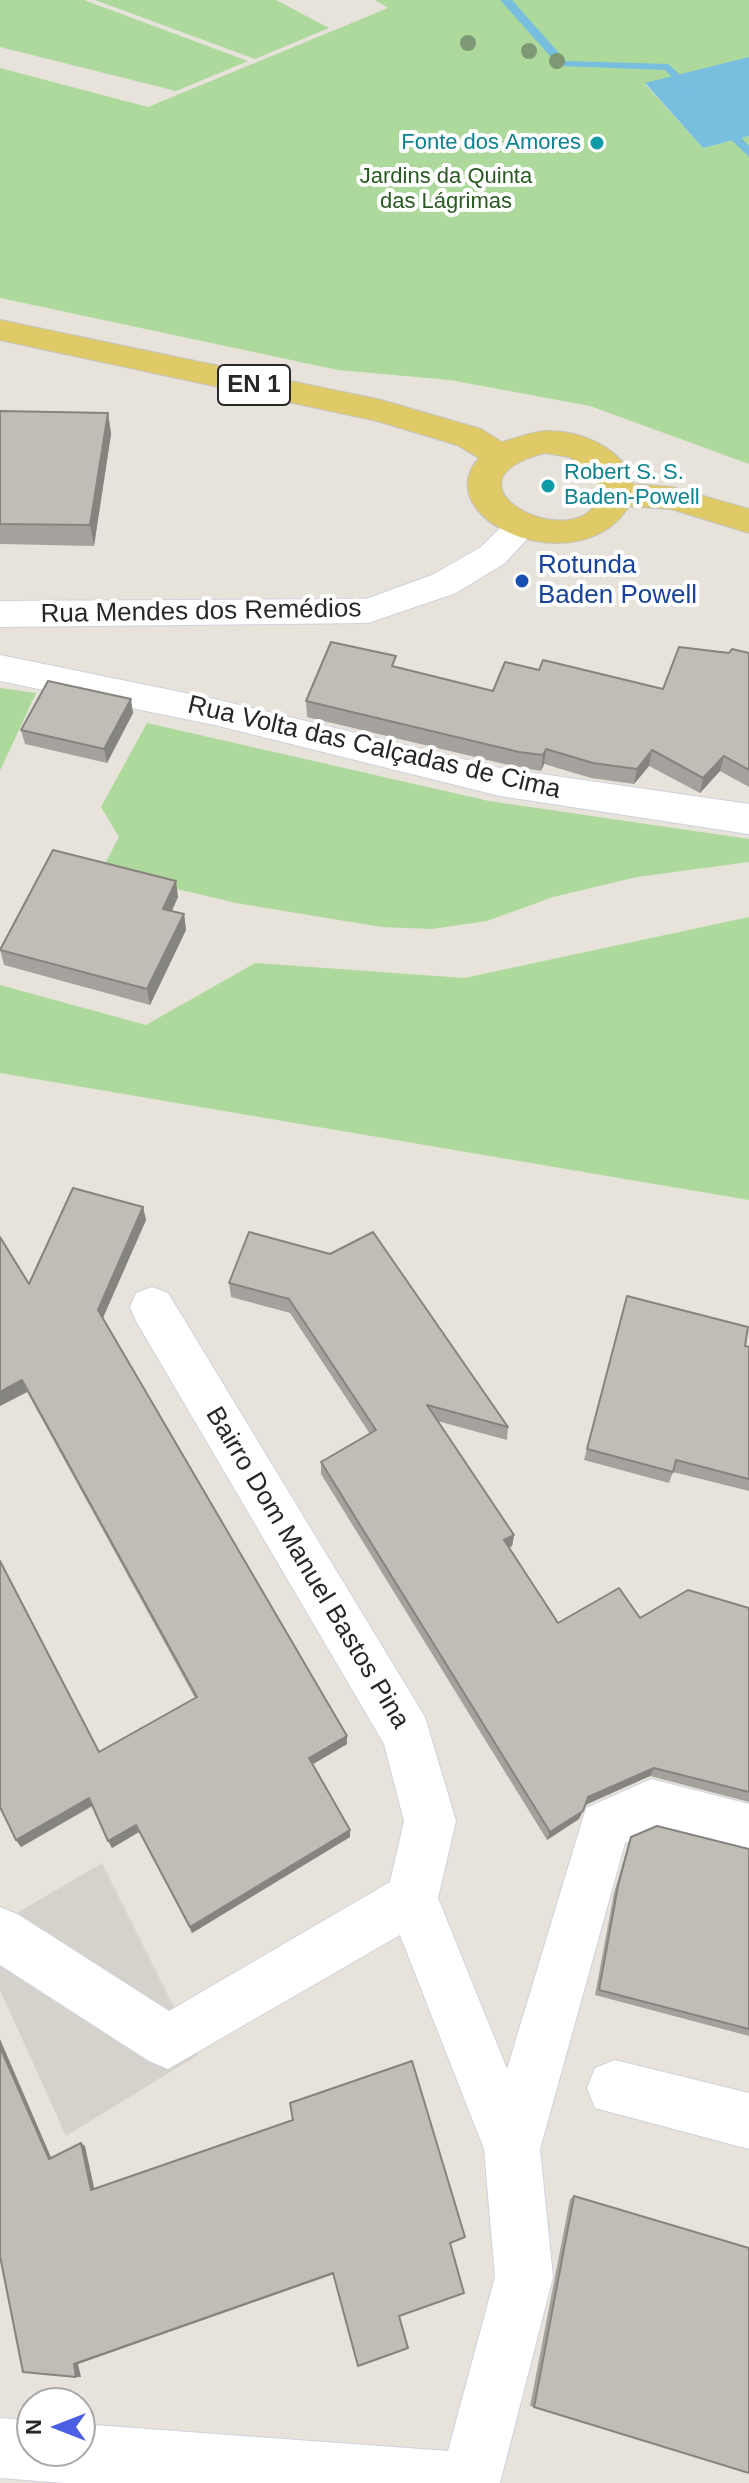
<!DOCTYPE html>
<meta charset="utf-8">
<style>
body{margin:0}
#map{position:relative;width:749px;height:2483px;overflow:hidden;background:#e8e3da;font-family:Helvetica,sans-serif}
canvas{display:block}
.north{position:absolute;left:16px;top:2387px;width:80px;height:80px;box-sizing:border-box;background:#fff;border:2px solid #a9a9a9;border-radius:50%;rotate:270deg;font-size:22px;font-weight:700;line-height:32px;text-align:center;color:#272727}
.north::after{content:'';display:block;margin:auto;width:28px;height:36px;background:#4b5ee4;clip-path:polygon(50% 0,100% 100%,50% 72%,0 100%)}
</style>
<div id="map">
<canvas width="749" height="2483"></canvas>
<div class="north">N</div>
</div>
<script>
const g = document.querySelector('canvas').getContext('2d');
g.lineJoin = 'round';
function fillPath(path, color) {
  g.fillStyle = color;
  g.fill(path, 'evenodd');
}
function stroke(path, color, width, dash) {
  g.strokeStyle = color;
  g.lineWidth = width;
  g.lineCap = dash ? 'butt' : 'round';
  g.setLineDash(dash || []);
  g.stroke(path);
}
function write(font, color, halo, rows, align = 'center') {
  g.font = font + ' Helvetica,sans-serif';
  g.lineWidth = 8;
  g.setLineDash([]);
  g.textBaseline = 'middle';
  g.strokeStyle = halo;
  g.fillStyle = color;
  for (const [text, x, y, turn = 0] of rows) {
    g.save();
    g.translate(x, y);
    g.rotate((+turn || 0) * Math.PI / 180);
    g.textAlign = isNaN(turn) ? turn : align;
    if (halo) g.strokeText(text, 0, 0);
    g.fillText(text, 0, 0);
    g.restore();
  }
}
fillPath(new Path2D(`
 M0,0h84l164,61 -72,30 -176,-44z
 M95,0h181l53,28 -74,31z
 M375,0h374v57l-104,27 58,64 46,-12v328l-159,-58 -140,-26 -112,-10 -338,-72v-230l148,39 240,-99z
 M0,688l36,5 -36,78z
 M147,723l342,78 260,38v23l-112,15 -84,20 -66,24 -55,8 -51,-2 -145,-24 -135,-32 18,-34 -18,-30z
 M749,917v283l-749,-127v-88l146,40 109,-62 209,15z`), '#add99c');
fillPath(new Path2D(`
 M102,1863l96,192 -132,81 -66,-146v-67z`), '#d5d2cc');
fillPath(new Path2D(`
 M749,57v79l-46,12 -58,-65z`), '#77bedf');
fillPath(new Path2D(`
 M500,0h12l54,61 102,3 31,28 -10,2 -24,-24 -106,-4z
 M717,120h8l24,26v11l-32,-31z`), '#77bedf');
const minor = new Path2D(`
 M521,515l12,4 5,8 -33,36 -49,30 -88,30 -368,4v-26l366,-2 66,-24 49,-28 28,-28z
 M0,655l219,45 281,68 249,36v30l-249,-38 -281,-70 -219,-45z
 M152,1287l16,6 257,424 31,104 -18,77 69,171 79,-261 65,-29 98,25v52l-97,-25 -27,12 -85,306 13,128 -53,206h-435l-65,-5v-60l32,2v31h48v-27l368,27 47,-174 -11,-128 -84,-214 -232,134 -19,-8 -149,-96v-58l19,8 150,96 221,-129 14,-61 -20,-77 -248,-423 -6,-14 6,-14z
 M615,2060l134,33v56l-154,-41 -8,-20 8,-20z`);
const major = new Path2D(`
 M0,320l381,80 100,29 21,13c14,-4 30,-10 44,-11 34,-1 79,17 87,53l39,3 77,22v24l-78,-24 -42,-3c-49,80 -204,14 -150,-48l-22,-13 -80,-24 -377,-81zM545,453l24,4 27,17 4,18c-15,71 -174,-9 -55,-39z`);
stroke(minor, '#cfd1de', 2);
stroke(major, '#c3c3c3', 2);
fillPath(minor, '#fff');
fillPath(major, '#dfca67');
g.fillStyle = '#7f9874';
for (const [x, y] of [
 [468,43],
 [529,51],
 [557,61]
]) {
  g.beginPath();
  g.arc(x, y, 8, 0, 2 * Math.PI);
  g.fill();
}
fillPath(new Path2D(`
 M0,411l108,2 3,21 -17,112 -94,-2z
 M729,653h20v134l-29,-16 -20,22 -51,-27 -15,18 -43,-6 -47,-14 -3,7 -24,-4 -210,-50 -1,-16 90,-34 97,24 46,-21 124,19z
 M133,713l-26,50 -82,-19 -4,-14z
 M178,897l-6,14 12,3 2,16 -36,75 -146,-40 -4,-16z
 M143,1207l3,13 -43,98 244,418v8l-35,20 38,66v7l-158,96 -53,-101 -27,16 -19,-42 -72,41 -5,-7 83,-88 96,-54 -168,-306 -27,14v-169l29,47z
 M249,1232l259,195 -1,13 -70,-19 77,114 -2,11 -3,2 49,75 82,-5 109,-10v194l-99,-26 -65,29 -6,14 -32,21 -226,-366v-12l49,-28 -80,-121 -59,-16 -2,-14z
 M627,1296l122,51v144l-76,-19 -4,11 -85,-23z
 M631,1837l118,12v187l-154,-41 19,-102 14,-48z
 M574,2196l175,277 -219,-67 40,-207z`), '#a5a29d');
fillPath(new Path2D(`
 M108,413l3,21 -17,112 -4,-21z
 M131,699l2,14 -26,50 -3,-14z
 M546,749l-2,15 -3,7 2,-16z
 M652,750l-3,16 -15,18 3,-15z
 M724,756l-4,15 -20,22 3,-15z
 M176,881l2,16 -13,28 -2,-16z
 M184,914l2,16 -36,75 -3,-16z
 M143,1207l3,13 -45,102 -3,-12z
 M22,1380l5,12 -27,14v-14z
 M514,1535l-2,11 -10,5 2,-11z
 M347,1736v8l-37,22 -1,-8z
 M654,1768l-4,8 -65,29 3,-8z
 M89,1798l4,7 -72,42 -5,-7z
 M583,1811l-4,8 -32,21 3,-8z
 M136,1825l3,7 -27,16 -4,-7z
 M350,1830v7l-158,96 -2,-6z
 M0,2039l53,123 -4,-3 -49,-112z
 M81,2143l4,3 10,46 -4,-2z
 M333,2273l1,1 -256,90 3,13h-5l-2,-13z`), '#86847f');
const building = new Path2D(`
 M0,411l108,2 -18,112 -90,-1z
 M331,642l65,14 -4,10 101,25 12,-29 34,8 4,-10 120,29 16,-42 50,6 3,-4 17,4v117l-25,-14 -21,22 -51,-28 -15,19 -44,-6 -47,-14 -3,6 -24,-3 -213,-51z
 M48,681l83,18 -27,50 -83,-19z
 M53,850l123,31 -13,28 21,5 -37,75 -147,-39z
 M73,1188l70,19 -45,103 249,426 -38,22 41,72 -160,97 -54,-102 -28,16 -19,-43 -73,42 -16,-33v-246l99,191 98,-55 -175,-317 -22,12v-155l29,47z
 M249,1232l81,22 43,-22 135,195 -81,-22 87,130 -10,5 54,83 61,-35 21,30 48,-28 61,18v184l-95,-24 -66,29 -5,14 -33,21 -229,-370 55,-32 -87,-131 -60,-16z
 M627,1296l121,31 -3,19 4,1v132l-73,-19 -3,12 -86,-23z
 M657,1826l92,23v180l-150,-39 19,-104 13,-49z
 M0,2047l49,112 32,-16 10,47 202,-70 -3,-17 122,-42 53,176 -15,6 14,50 -65,23 9,32 -50,18 -25,-93 -259,91 2,13 -53,-5 -23,-116z
 M574,2196l175,52v225l-215,-66z`);
fillPath(building, '#c0bcb6');
stroke(building, '#86847f', 2);
for (const [x, y, r, color] of [
 [597,143,8,"#0f9aa8"],
 [548,486,8,"#0f9aa8"],
 [522,581,8,"#1a4fb4"]
]) {
  const dot = new Path2D();
  dot.arc(x, y, r, 0, 2 * Math.PI);
  g.fillStyle = color;
  g.fill(dot);
  stroke(dot, '#fff', 3);
}
write('22px', '#0d838f', '#fff', [
 ["Fonte dos Amores",581,143],
 ["Robert S. S.",564,473,"left"],
 ["Baden-Powell",564,498,"left"]
], 'right');
write('22px', '#295a21', '#fff', [
 ["Jardins da Quinta",446,177],
 ["das Lágrimas",446,202]
]);
for (const [x, y, w] of [
 [254,385,72]
]) {
  const box = new Path2D();
  box.roundRect(x - w / 2, y - 20, w, 40, 6);
  g.fillStyle = '#fff';
  g.fill(box);
  stroke(box, '#272727', 2);
}
write('bold 24px', '#272727', null, [
 ["EN 1",254,385]
]);
write('26px', '#164399', '#fff', [
 ["Rotunda",538,566],
 ["Baden Powell",538,596]
], 'left');
write('26px', '#272727', '#fff', [
 ["Rua Mendes dos Remédios",201,612,-1],
 ["Rua Volta das Calçadas de Cima",374,748,13],
 ["Bairro Dom Manuel Bastos Pina",307,1568,59]
]);
</script>
